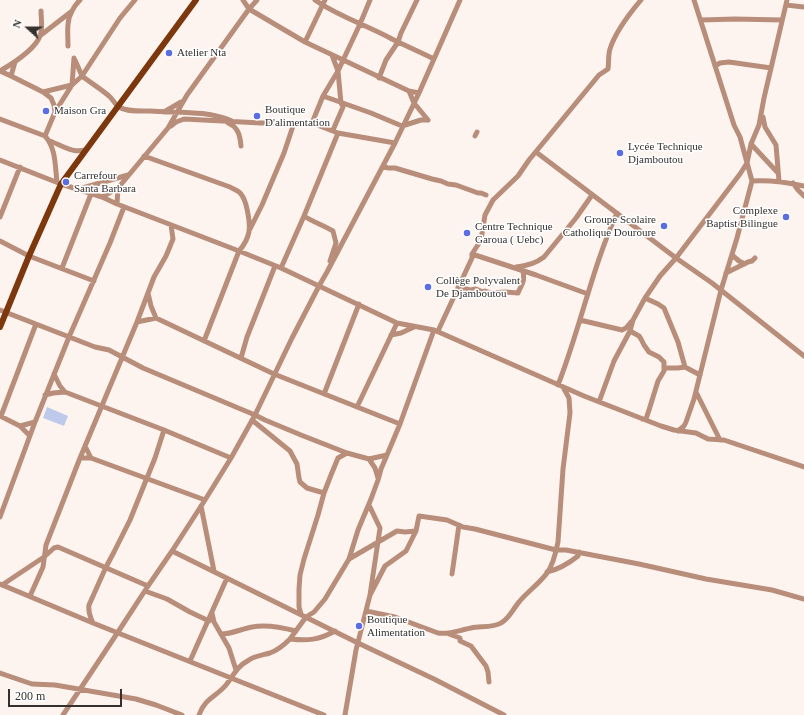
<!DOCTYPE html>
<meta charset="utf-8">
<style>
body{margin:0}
#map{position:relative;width:804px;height:715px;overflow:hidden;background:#fdf4f0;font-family:"Times New Roman",serif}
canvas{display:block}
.north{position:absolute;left:8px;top:8px;width:40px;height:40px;-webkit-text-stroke:3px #fff;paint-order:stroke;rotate:291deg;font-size:11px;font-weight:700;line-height:16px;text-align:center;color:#33302e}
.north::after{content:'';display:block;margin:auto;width:14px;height:18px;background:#33302e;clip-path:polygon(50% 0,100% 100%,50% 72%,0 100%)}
.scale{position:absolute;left:8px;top:689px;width:114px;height:18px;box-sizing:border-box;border:2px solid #33302e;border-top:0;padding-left:5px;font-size:12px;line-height:14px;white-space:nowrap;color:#33302e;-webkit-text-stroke:3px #fff;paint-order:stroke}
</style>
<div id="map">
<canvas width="804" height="715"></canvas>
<div class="north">N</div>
<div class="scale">200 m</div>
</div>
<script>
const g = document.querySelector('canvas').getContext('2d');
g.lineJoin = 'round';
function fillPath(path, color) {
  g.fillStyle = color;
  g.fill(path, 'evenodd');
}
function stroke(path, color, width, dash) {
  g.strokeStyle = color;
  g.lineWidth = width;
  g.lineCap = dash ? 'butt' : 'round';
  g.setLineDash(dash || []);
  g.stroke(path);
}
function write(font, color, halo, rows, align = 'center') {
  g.font = font + ' "Times New Roman",serif';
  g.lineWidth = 3;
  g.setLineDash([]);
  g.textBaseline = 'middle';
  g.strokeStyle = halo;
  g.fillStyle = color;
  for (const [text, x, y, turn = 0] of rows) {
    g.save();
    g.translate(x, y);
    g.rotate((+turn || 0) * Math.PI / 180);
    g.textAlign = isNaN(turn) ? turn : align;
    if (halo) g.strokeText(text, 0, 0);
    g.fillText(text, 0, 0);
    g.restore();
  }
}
fillPath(new Path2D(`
 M47,407l21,9 -4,10 -21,-8z`), '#bfc9ec');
stroke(new Path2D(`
 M243,0l6,9 56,33 104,49 10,2
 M315,0c24,17 52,25 77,39 14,7 28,13 42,20
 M786,5l18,2
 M701,20l34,-1 47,1
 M41,35l31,-24
 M305,42l20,-42
 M68,46c0,-12 -2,-25 4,-35 2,-4 5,-8 8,-11
 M332,55l6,16 3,32 2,4 -10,23
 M75,60l7,16
 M715,66l5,-3 9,-1 42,6
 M0,71l11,5 32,16 8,6 3,7 1,7 -10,24
 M0,71c12,-7 35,-22 40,-35 3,-7 1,-18 1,-25
 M11,76l4,-14
 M82,76l38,-58 15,-18
 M379,78l7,-18 12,-18 3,-9 16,-33
 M72,85l2,-27
 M409,91l5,12 14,17
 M43,92l29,-7
 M323,96l48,17 31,13 19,-6h7
 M55,112l17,-27 10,-9c9,7 19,13 27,20 4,3 6,9 10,11 9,5 21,4 31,4 28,2 56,-1 82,10
 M164,112l17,-10
 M763,117l2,10 11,18 3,36
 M0,119l45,17c11,12 10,30 12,46
 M228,123c10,4 12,12 13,23
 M312,123l11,-27 15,-25 22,-47 10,-24
 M171,126l5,-4 8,-3 77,4h51l26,10 57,10
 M475,136l2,-4
 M50,141c11,4 25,14 37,8
 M751,144l27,29
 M536,152l140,106 36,25 92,73
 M144,156l86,31c3,2 9,4 11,7 3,4 5,10 6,15 4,18 4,28 -8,42l-35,90
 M0,160l61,24 41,13 15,7 122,47 42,17 116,55 37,7 150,66 77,30 13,4 22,3 12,6 16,1 80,27
 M383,166l5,2h7l37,11 9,2 7,3 8,1 22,8h3l5,2
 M752,181c18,-1 34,1 52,5
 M793,183l5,7 6,6
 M79,189l49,-14
 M102,197l16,-9 50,-60 19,-33 62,-86 8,-9
 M117,204l1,-16
 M304,216c9,6 19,9 29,15l3,12 -6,18
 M0,217l20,-50
 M250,229l12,-24 22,-52 10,-30
 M0,241l29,15 65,25
 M472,254l64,21 52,19
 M732,255l7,6 6,3
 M516,267c11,-1 19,-3 28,-10l32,-39 16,-23
 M62,268l29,-74
 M281,268l23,-52 34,-83
 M726,273l22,-11 4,-1 3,-3
 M458,287l12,3 6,-1 7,3 2,-1 6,2 14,-1 13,1c4,-10 7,-10 5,-22
 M148,293l3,13 5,12
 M645,298l13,6 6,4 14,34 7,25
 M0,310l95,37 14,3 34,18 112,47 10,5 36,15 46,18 22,6 18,-4
 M580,320l42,10 4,-2 5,-6
 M137,322l19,-4 118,56 126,50
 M438,331l34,-73v-4l9,-14 4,-25 8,-15 25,-24 11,-16 70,-85 9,-6c1,-7 0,-14 2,-20 5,-16 20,-36 31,-49
 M630,331l9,5 2,3 3,6 5,7 10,5 5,5v9l-6,10 -9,29 -3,9h-4
 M391,335l10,-2 13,-6
 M241,358l6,-21 28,-71
 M665,368h13l7,-1 15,8
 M54,374l6,12 5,6 99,38 67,28
 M558,385c22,-56 34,-117 59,-172
 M696,392l24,48
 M324,394l35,-90
 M45,395l8,-2 12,-1
 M599,402l15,-41 16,-30 3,-11 12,-22 15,-22 16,-18 64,-84 7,-11 4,-19 8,-19 5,-27 23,-98
 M357,407l40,-84
 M0,416l20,10 9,9
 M1,416l35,-92
 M252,420l38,31 7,13 2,14 1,4 7,6 17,5
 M20,426l15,-4
 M678,431l6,-5 2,-4 8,-23 27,-109 16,-52 15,-57 -12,-44 -6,-12 -40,-125
 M85,446l6,12
 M80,458h11l114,42
 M369,459l6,9 3,10
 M201,506l13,65
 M0,517l35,-95 34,-85 41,-94 14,-36
 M172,551l186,92 76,36 70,36
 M349,559l48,-28 8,1 11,-1
 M547,572c13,-3 21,-8 31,-16l1,-4
 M452,574l7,-49
 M0,584l93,39 231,92
 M2,585l42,-28 10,-9 4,-1 90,39
 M145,591l22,8 23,13 19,9
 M370,595l15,-29 21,-15 10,-20 3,-15 28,4 16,7 12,2 81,21h10l73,14 67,15 66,11 32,9
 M30,596l13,-29 3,-22 34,-87 57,-136 17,-45 12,-21 7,-17 -2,-14
 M366,611l29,6 43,16c11,2 22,-3 33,-5 9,-2 22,0 30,-5 8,-4 12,-14 18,-21 8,-10 20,-18 28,-29 6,-8 9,-21 11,-31l5,-73 7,-56 -1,-15 -6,-11
 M212,613l2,9 15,26 7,22
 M301,614l-2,-7v-18l1,-14 4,-16 14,-44 6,-22 7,-18 7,-17 9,-5
 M93,623c-3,-6 -5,-11 -4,-18l17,-38 8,-15 16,-32 25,-62 9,-28
 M221,634c11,0 20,-5 31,-7 14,-3 29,0 44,4
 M449,634l11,4v3l11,5 15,20 2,6 1,10
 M290,639l16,-22 8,-5 11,-13 24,-40 9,-29 13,-31 7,-19 3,-11 6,-14 13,-31 34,-94h-2
 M190,661l37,-83
 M0,673l32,11 23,1 81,14 20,6 26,10
 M63,715l55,-83 30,-46 24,-35 33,-51 26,-42 24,-43 37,-77 27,-52 8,-14 68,-129 24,-50 41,-93
 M199,715c6,-17 17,-18 27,-30 8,-10 10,-18 23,-25 6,-4 14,-5 21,-7 8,-3 14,-8 20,-14 18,2 29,1 45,-8
 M345,715l11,-65 14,-55 10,-67 -11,-23`), '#b88e7b', 5);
stroke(new Path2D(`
 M0,327l29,-71 32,-72 135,-184`), '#7d370c', 6);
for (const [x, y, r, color] of [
 [169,53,4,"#5a6de3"],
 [46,111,4,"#5a6de3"],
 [257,116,4,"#5a6de3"],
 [620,153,4,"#5a6de3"],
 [66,182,4,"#5a6de3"],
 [786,217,4,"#5a6de3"],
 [664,226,4,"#5a6de3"],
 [467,233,4,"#5a6de3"],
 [428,287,4,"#5a6de3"],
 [359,626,4,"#5a6de3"]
]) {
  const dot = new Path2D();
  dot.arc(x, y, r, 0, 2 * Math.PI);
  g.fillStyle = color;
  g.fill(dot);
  stroke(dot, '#fff', 1.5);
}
write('11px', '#33302e', '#fff', [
 ["Atelier Nta",177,53],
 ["Boutique",265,110],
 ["D'alimentation",265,123],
 ["Maison Gra",54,111],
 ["Lycée Technique",628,147],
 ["Djamboutou",628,160],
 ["Carrefour",74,176],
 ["Santa Barbara",74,189],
 ["Complexe",778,211,"right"],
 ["Baptist Bilingue",778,224,"right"],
 ["Groupe Scolaire",656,220,"right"],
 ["Catholique Douroure",656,233,"right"],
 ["Centre Technique",475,227],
 ["Garoua ( Uebc)",475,240],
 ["Collège Polyvalent",436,281],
 ["De Djamboutou",436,294],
 ["Boutique",367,620],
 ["Alimentation",367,633]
], 'left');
</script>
